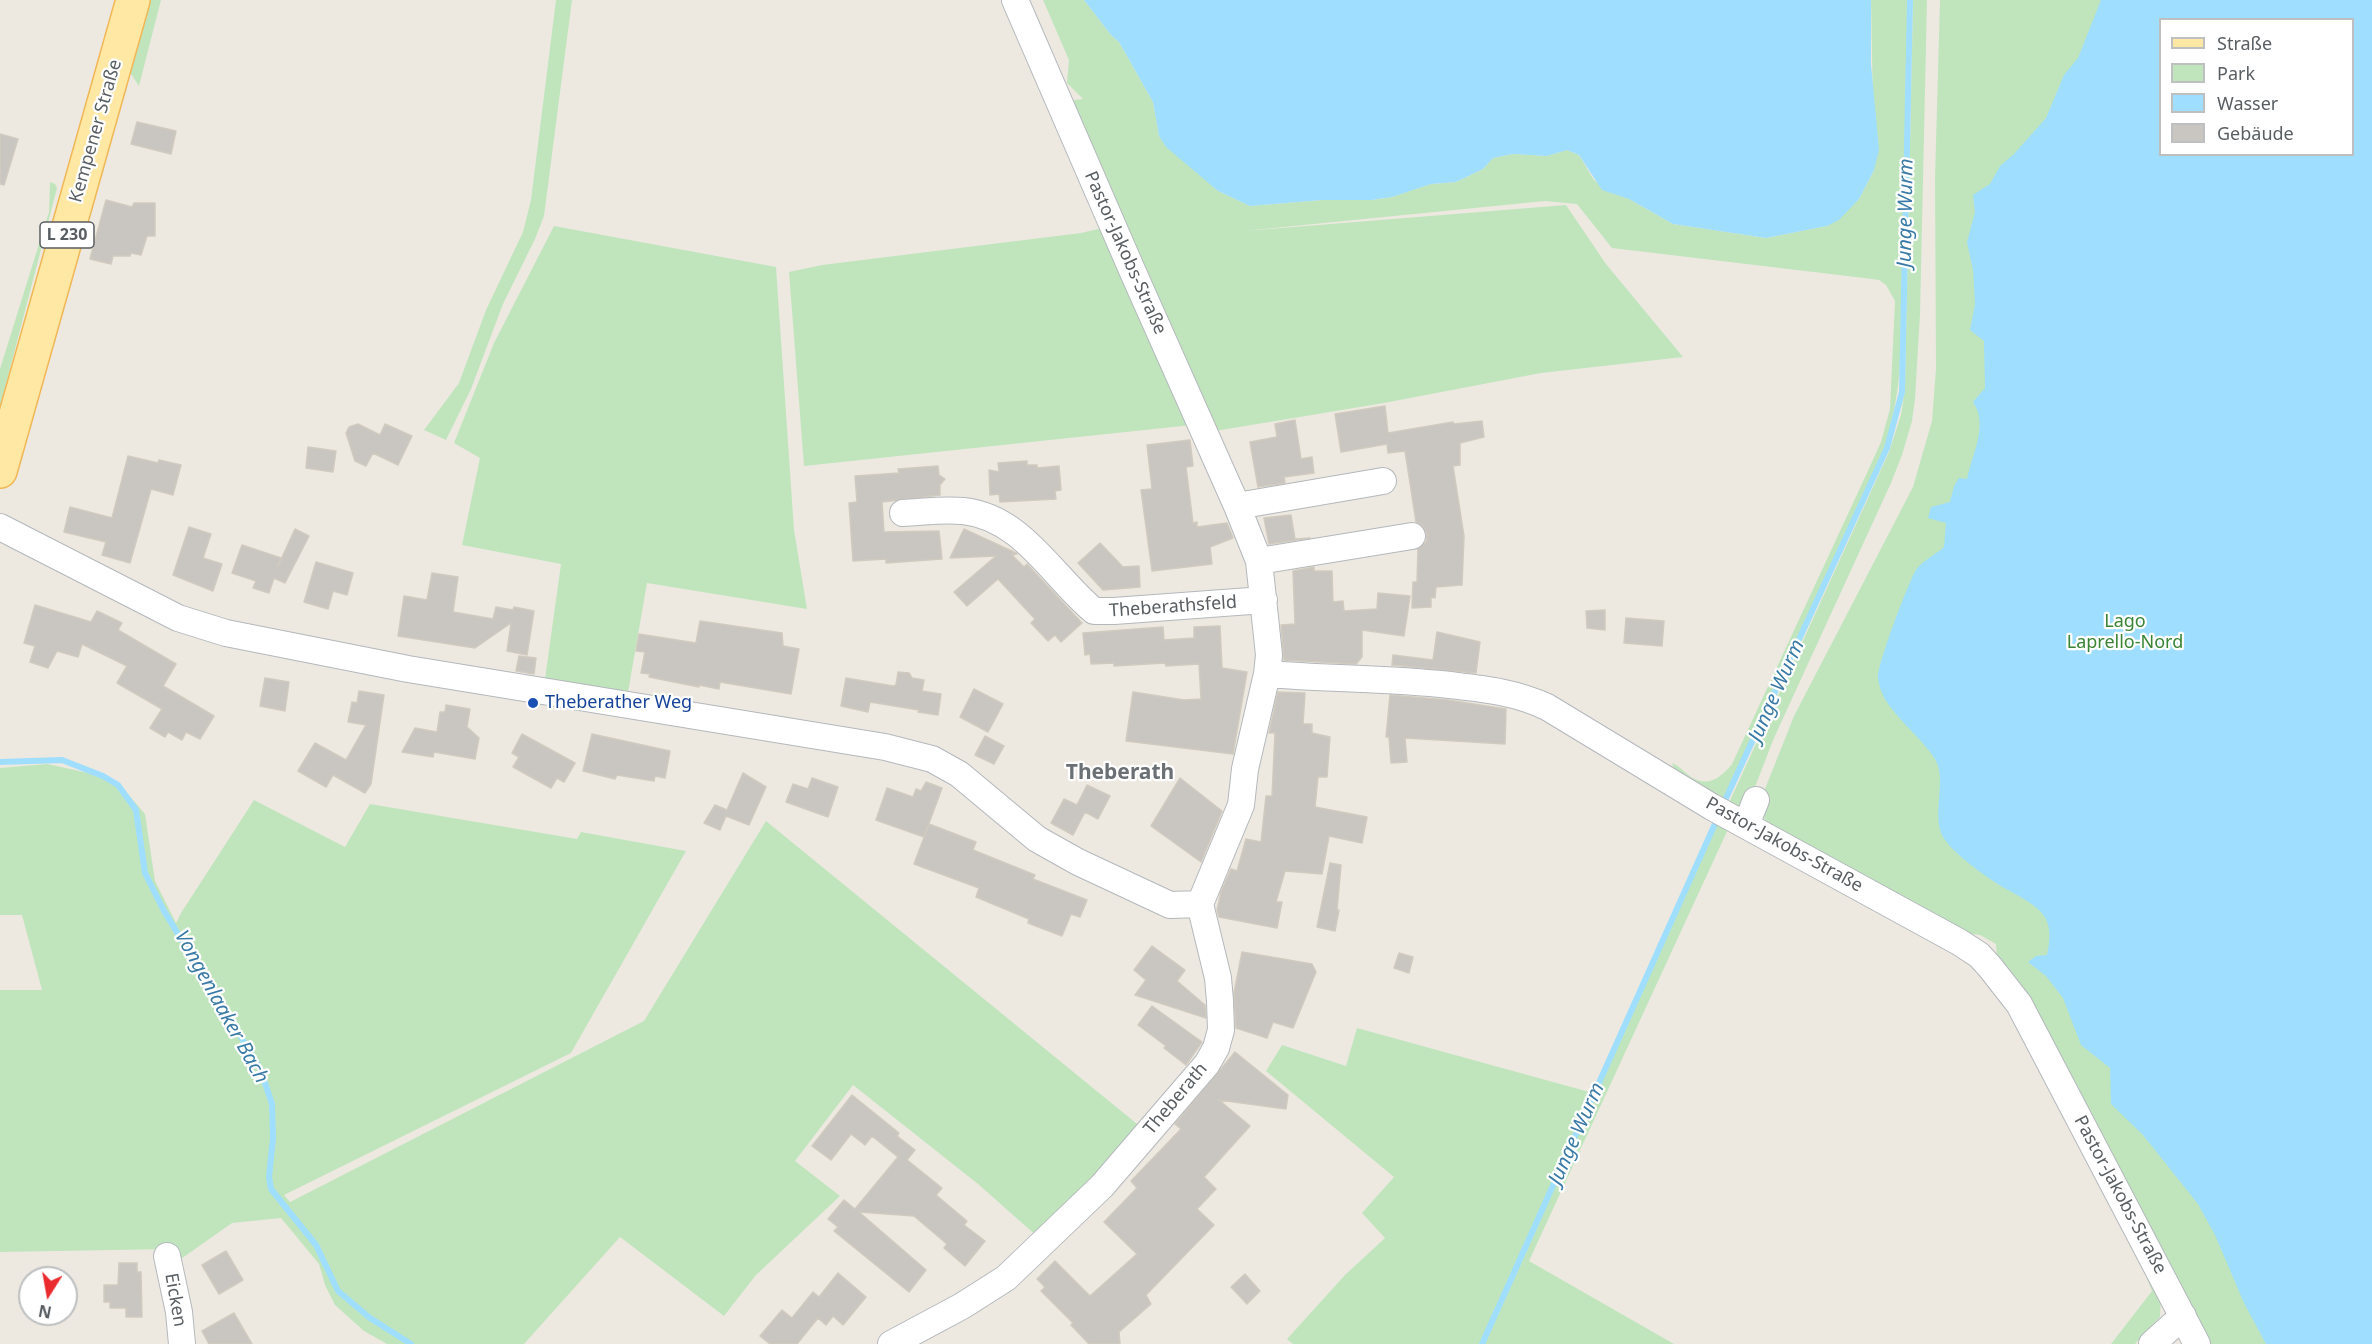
<!DOCTYPE html>
<meta charset="utf-8">
<style>
body{margin:0}
#map{position:relative;width:2372px;height:1344px;overflow:hidden;background:#ede9e1;font-family:"Noto Sans",sans-serif}
canvas{display:block}
.legend{position:absolute;left:2159px;top:18px;width:195px;height:138px;box-sizing:border-box;background:#fff;border:2px solid #bdbfc0;margin:0;padding:8px 10px;list-style:none;font-size:18px;color:#595e62}
.legend li{display:flex;align-items:center;gap:12px;height:30px}
.legend b{width:30px;border:2px solid #bdbfc0}
.north{position:absolute;left:18px;top:1266px;width:60px;height:60px;box-sizing:border-box;background:#fff;border:2px solid #bdbfc0;border-radius:50%;rotate:191deg;font-size:16px;font-weight:700;line-height:24px;text-align:center;color:#595e62}
.north::after{content:'';display:block;margin:auto;width:21px;height:27px;background:#e92b2e;clip-path:polygon(50% 0,100% 100%,50% 72%,0 100%)}
</style>
<div id="map">
<canvas width="2372" height="1344"></canvas>
<ul class="legend">
<li><b style="height:8px;background:#ffe7a4"></b>Straße</li>
<li><b style="height:16px;background:#c0e5bd"></b>Park</li>
<li><b style="height:16px;background:#9fdeff"></b>Wasser</li>
<li><b style="height:16px;background:#c9c5c0"></b>Gebäude</li>
</ul>
<div class="north">N</div>
</div>
<script>
const g = document.querySelector('canvas').getContext('2d');
g.lineJoin = 'round';
function fillPath(path, color) {
  g.fillStyle = color;
  g.fill(path, 'evenodd');
}
function stroke(path, color, width, dash) {
  g.strokeStyle = color;
  g.lineWidth = width;
  g.lineCap = dash ? 'butt' : 'round';
  g.setLineDash(dash || []);
  g.stroke(path);
}
function write(font, color, halo, rows, align = 'center') {
  g.font = font + ' "Noto Sans",sans-serif';
  g.lineWidth = 4.5;
  g.setLineDash([]);
  g.textBaseline = 'middle';
  g.strokeStyle = halo;
  g.fillStyle = color;
  for (const [text, x, y, turn = 0] of rows) {
    g.save();
    g.translate(x, y);
    g.rotate((+turn || 0) * Math.PI / 180);
    g.textAlign = isNaN(turn) ? turn : align;
    if (halo) g.strokeText(text, 0, 0);
    g.fillText(text, 0, 0);
    g.restore();
  }
}
fillPath(new Path2D(`
 M147,0h14l-22,86 -12,-18z
 M556,0h16l-28,216 -9,23 -32,65 -32,85 -25,51 -22,-10 35,-47 27,-73 37,-78 8,-32z
 M1043,0h41l27,35 8,7 34,60 6,34 59,55 32,15 72,-6h50l20,-3 39,-13 25,-2 27,-13 10,-11 20,-4 34,2 20,-6 12,5 15,25 18,13 17,6 44,25 93,14 61,-12 32,-27 15,-29 -3,-170h37l-7,350c-2,38 -6,63 -17,99l-162,352 -46,-25 -4,-13c8,3 12,9 19,14 18,11 30,0 41,-13l134,-289 15,-33 9,-33 5,-108 -9,-16 -7,-5 -15,-2 -252,-30 -35,-44 -32,-3 -301,30 322,-26 40,59 77,93 -142,16 -157,30 -175,29 -144,-331 18,-2 -16,-16 2,-23z
 M1913,0h14l-7,315 -5,84 -3,22 -10,34 -11,28 -117,255 -28,72 -18,-5 161,-353 12,-37 4,-27z
 M1940,0h432v1344h-166l-209,-382 -1,-18 -16,-9 -18,-2 -186,-102 -11,-11 -6,-16 35,-88 119,-229 19,-66 4,-52 -1,-191zM2160,20h192v134h-192z
 M50,182l5,2 2,4 -57,219v-38l49,-157z
 M554,226l222,41 18,263 13,79 -160,-26 -20,115 -83,-12 17,-122 -99,-19 18,-87 -26,-15 40,-100z
 M1107,227l85,198 -388,41 -15,-194 33,-7 259,-32z
 M47,764l51,11 24,12 23,27 10,67 21,42 5,-10 73,-113 91,47 25,-43 207,35 4,-7 105,19 -115,202 -287,142 6,7 354,-181 122,-200 376,307 -103,110 -61,-54 -125,-99 -58,76 45,35 -84,79 -32,41 -104,-79 -96,107h-137l-23,-13 -29,-26 -10,-20 -6,-21 -38,-46 -49,5 -54,38 -6,-12 -172,3v-262h42l-20,-75h-22v-147z
 M1715,823l15,2 -201,436 145,83h-381l-6,-5 58,-64 40,-37 -23,-25 32,-36 -128,-106 16,-26 64,21 11,-38 236,65z
 M2137,1253l24,40 -1,24 -25,27h-24l41,-53z`), '#c0e5bd');
fillPath(new Path2D(`
 M1084,0h787v64l8,86 -5,20 -15,29 -20,21 -12,6 -61,12 -93,-14 -44,-25 -27,-9 -23,-35 -12,-5 -20,6 -34,-2 -20,4 -10,11 -27,13 -25,2 -39,13 -20,3h-50l-72,6 -32,-15 -52,-44 -7,-11 -6,-34 -34,-60 -8,-7z
 M2101,0h271v1344h-106l-22,-41 -29,-68 -17,-31 -55,-69 -32,-31 -1,-36 -29,-23 -18,-47 -17,-22 -18,-14 8,-6 11,-1c9,-40 -7,-47 -39,-65 -18,-10 -57,-37 -66,-55 -10,-22 5,-56 -7,-76 -14,-22 -37,-38 -50,-60 -3,-5 -7,-16 -7,-22 0,-14 30,-94 38,-107 7,-10 19,-15 28,-23l2,-24 -18,-5 3,-11 19,-5 4,-16 5,-8 8,1c5,-25 22,-54 6,-77l12,-14 -1,-47 -14,-11 5,-26 -2,-34 -6,-28 8,-30 -2,-17 17,-11 10,-18 14,-12 32,-36 18,-43 14,-17zM2160,20h192v134h-192z`), '#9fdeff');
stroke(new Path2D(`
 M0,762l62,-2 41,16 15,9 18,25 9,63 19,38 96,157 12,36 1,34 -4,39 2,12 45,56 22,46 32,27 41,26
 M1722,807l165,-359 15,-56 8,-392
 M1482,1344l236,-527`), '#9fdeff', 6);
const building = new Path2D(`
 M137,122l39,9 -5,23 -40,-10z
 M0,134l18,5 -14,46 -4,-1z
 M106,200l26,7 2,-4h21v33h-8l-6,19 -10,-2 -1,3h-17l-2,8 -21,-5z
 M1385,406l3,27 65,-11 1,2 28,-3 2,16 -24,6v22l-7,1 11,70 -2,49 -26,2 -1,11 -4,-1v10l-19,1 1,-26h4l1,-33 8,-7 1,-8 -4,-8 -7,-4 -11,-71 -17,2 -1,-9 -46,8 -6,-38z
 M1295,420l6,39 11,-2 2,16 -30,4 1,6 -27,4 -8,-45 27,-5 -2,-13z
 M358,424l22,11 5,-11 27,12 -14,29 -25,-12 -7,13 -11,-5 -9,-28 3,-6z
 M1190,440l3,26 -7,1 7,56 4,-1v5l30,-4 6,15 -23,9 2,17 -60,7 -11,-81 11,-1 -5,-44z
 M308,447l28,4 -3,21 -27,-4z
 M128,456l30,7 1,-3 22,5 -8,30 -22,-6 -21,74 -28,-8 4,-13 -42,-10 6,-25 42,11z
 M1027,461v4h10v3l22,-2 2,24 -6,1 1,8 -56,3 -1,-8 -9,1 -1,-25 10,2 -1,-9z
 M938,466l1,9 6,4 -5,6v10l-58,7 2,30 55,-1 3,28 -56,4v-4l-33,2 -4,-58 8,-1 -2,-26 44,-3 -1,-4z
 M1291,515l4,24 15,-1 -41,6 -5,-26z
 M189,527l22,7 -8,24 19,6 -9,27 -40,-16z
 M295,529l14,7 -24,47 -11,-5 -5,15 -16,-5 3,-7 -24,-8 10,-28 39,13 -3,8z
 M964,529l52,24 1,1 -5,1 12,12 3,-3 55,59 -21,19 -6,-7 -7,6 -17,-18 4,-4 -37,-40 -31,27 -13,-14 42,-36 -46,2z
 M1100,543l23,24 16,-1 1,21 -37,3 -25,-27z
 M316,562l37,11 -6,22 -14,-4 -5,18 -24,-7z
 M1314,567v4h18l1,31 10,-1 1,10 33,-2 1,-16 32,3 -6,40 -42,-6v27l-6,7 -72,-4 -3,-35 14,-1 -2,-53z
 M432,573l26,4 -5,35 40,7 3,-12 17,3 1,-3 20,4 -7,44 -20,-4 4,-28 -36,25 -77,-12 6,-40 23,4z
 M35,605l56,17 6,-11 25,12 -4,7 58,34 -13,22 51,30 -14,23 -14,-7 -4,8 -14,-8 -3,5 -15,-9 12,-19 -45,-26 10,-17 -45,-22 -4,13 -21,-6 -9,17 -18,-6 5,-16 -11,-3z
 M1605,610v20l-18,-2 -1,-17z
 M1626,618l38,3 -2,25 -38,-3z
 M700,621l82,12 1,13 16,3 -8,45 -71,-12 -1,7 -20,-4v2l-50,-10 1,-3 -9,-1 4,-21 -9,-1 3,-17 57,9z
 M1220,626l2,42 25,4 -14,82 -107,-13 7,-49 51,8 17,-1 -2,-35 -33,2 -1,-3 -51,3v-3l-23,1 -1,-10 -5,1 -2,-22 80,-6 1,13 30,-2v-11z
 M1437,632l43,10 -4,31 -84,-8 1,-10 40,5z
 M519,656l17,2 -2,16 -18,-3z
 M898,672l11,1 3,5 12,2 -2,11 19,3 -3,21 -20,-3 1,-2 -49,-8 -2,10 -27,-6 5,-28 47,8 3,-1z
 M265,678l24,4 -4,29 -25,-5z
 M974,689l29,15 -15,28 -28,-15z
 M359,691l25,4 -13,89 -6,9 -32,-18 -7,12 -28,-16 17,-28 31,17 20,-35 -18,-3 4,-20 5,1z
 M1278,692l27,1 -2,31h9v9l18,4 -3,40h-9l-3,30 52,10 -5,26 -33,-7 -7,38 -37,-3 -9,31h6l-5,26 -58,-11 -2,-7 4,-18 10,-23 6,2 9,-32 15,3 5,-46h6l3,-63h-6z
 M1390,695l58,5 58,9 -1,35 -100,-6 2,24 -16,1 -2,-26h-3z
 M446,705l24,4 -3,18 12,11 -4,21 -41,-7 -1,5 -31,-5 13,-24 22,4 3,-20h5z
 M522,734l53,29 -11,19 -7,-4 -6,10 -38,-21 6,-10 -7,-4z
 M592,734l78,17 -5,27 -10,-2 -1,5 -37,-6 -2,4 -32,-8z
 M985,736l19,10 -10,18 -19,-9z
 M743,773l23,14 -17,38 -23,-9 -6,14 -16,-7 11,-18 12,5z
 M812,778l26,9 -10,30 -42,-15 7,-18 15,5z
 M1180,778l42,33 -21,51 -50,-36z
 M926,782l16,6 -18,49 -48,-17 11,-32 26,9 3,-8 5,2z
 M1087,785l23,11 -12,23 -13,-7 -12,23 -22,-12 13,-24 13,6z
 M929,824l47,18 -3,8 62,25 -2,4 54,21 -7,17 -9,-3 -9,22 -34,-13 1,-4 -53,-22 3,-9 -65,-24z
 M1330,863l11,2 -4,45h2l-4,21 -18,-4z
 M1152,946l33,24 -8,11 28,24 1,13 -71,-23 11,-15 -12,-10z
 M1242,952l70,12 4,8 -23,56 -20,-6 -6,16 -31,-10 -2,-35z
 M1399,953l14,4 -4,16 -15,-5z
 M1152,1006l50,36 -16,23 -22,-17 2,-2 -28,-21z
 M1235,1052l53,43 -2,14 -67,-9 31,26 -46,51 12,12 -19,20 17,16 -68,70 5,9 -32,28 1,12h-31l-18,-19 2,-2 -32,-32 4,-4 -8,-8 18,-18 35,35 47,-42 -33,-32 33,-34 -6,-7 50,-52 -6,-5z
 M852,1095l47,38 -2,3 18,14 -8,10 35,28 -6,7 31,26 -3,4 21,16 -20,25 -21,-18 3,-4 -33,-28 -55,-4 67,58 -17,22 -75,-61 4,-4 -10,-8 16,-19 11,9 43,-52 -26,-21 -7,9 -14,-11 -20,26 -19,-14z
 M226,1251l17,29 -24,14 -17,-29z
 M119,1263h18v9h4l1,45h-16v-9h-16v-6h-6v-17h14z
 M838,1273l28,24 -23,28 -10,-9 -7,9 -8,-7 -21,26h-27l-10,-8 22,-26 10,8 21,-26 6,5z
 M1245,1274l15,17 -13,13 -16,-17z
 M234,1313l18,31h-43l-7,-13z`);
fillPath(building, '#c9c5c0');
stroke(building, '#d1cabf', 1.5);
const minor = new Path2D(`
 M1015,0l117,270 105,236 22,55 10,94 -2,19c61,5 122,4 183,11 34,4 65,7 97,22l165,100 247,135 20,13 11,12 29,37 178,340
 M1237,506l146,-25
 M903,513c20,-1 40,-4 60,-2 59,6 89,65 131,100h20l150,-11
 M0,527l178,91 48,15 182,36 477,78 47,12 27,15 78,65 41,23 92,43 30,-1
 M1259,561l153,-25
 M1746,825l10,-25
 M167,1256l12,56 3,32
 M891,1344l71,-38 44,-28 96,-92 105,-122 9,-16 5,-18 -1,-29 -2,-23 -18,-74 41,-99 4,-36 22,-95
 M2152,1344l31,-28`);
const major = new Path2D(`
 M0,471l133,-471`);
stroke(minor, '#b4b8bc', 28);
stroke(major, '#f1b756', 36);
stroke(minor, '#fff', 26);
stroke(major, '#ffe7a4', 33);
for (const [x, y, r, color] of [
 [533,703,6,"#1a4fb4"]
]) {
  const dot = new Path2D();
  dot.arc(x, y, r, 0, 2 * Math.PI);
  g.fillStyle = color;
  g.fill(dot);
  stroke(dot, '#fff', 2);
}
for (const [x, y, w] of [
 [67,235,54]
]) {
  const box = new Path2D();
  box.roundRect(x - w / 2, y - 13, w, 26, 4.5);
  g.fillStyle = '#fff';
  g.fill(box);
  stroke(box, '#595e62', 1.5);
}
write('bold 16px', '#595e62', null, [
 ["L 230",67,235]
]);
write('18px', '#595e62', '#fff', [
 ["Kempener Straße",96,131,-74],
 ["Pastor-Jakobs-Straße",1125,253,66],
 ["Theberathsfeld",1173,607,-4],
 ["Pastor-Jakobs-Straße",1784,845,29],
 ["Theberath",1176,1099,-50],
 ["Pastor-Jakobs-Straße",2120,1195,62],
 ["Eicken",175,1300,80]
]);
write('18px', '#398535', '#fff', [
 ["Lago",2125,622],
 ["Laprello-Nord",2125,643]
]);
write('18px', '#164399', '#fff', [
 ["Theberather Weg",545,703]
], 'left');
write('italic 20px', '#3a7aa7', '#fff', [
 ["Junge Wurm",1906,213,-89],
 ["Junge Wurm",1777,691,-66],
 ["Vongenlaaker Bach",221,1007,61],
 ["Junge Wurm",1577,1134,-66]
]);
write('bold 21px', '#6a7074', '#fff', [
 ["Theberath",1120,773]
]);
</script>
